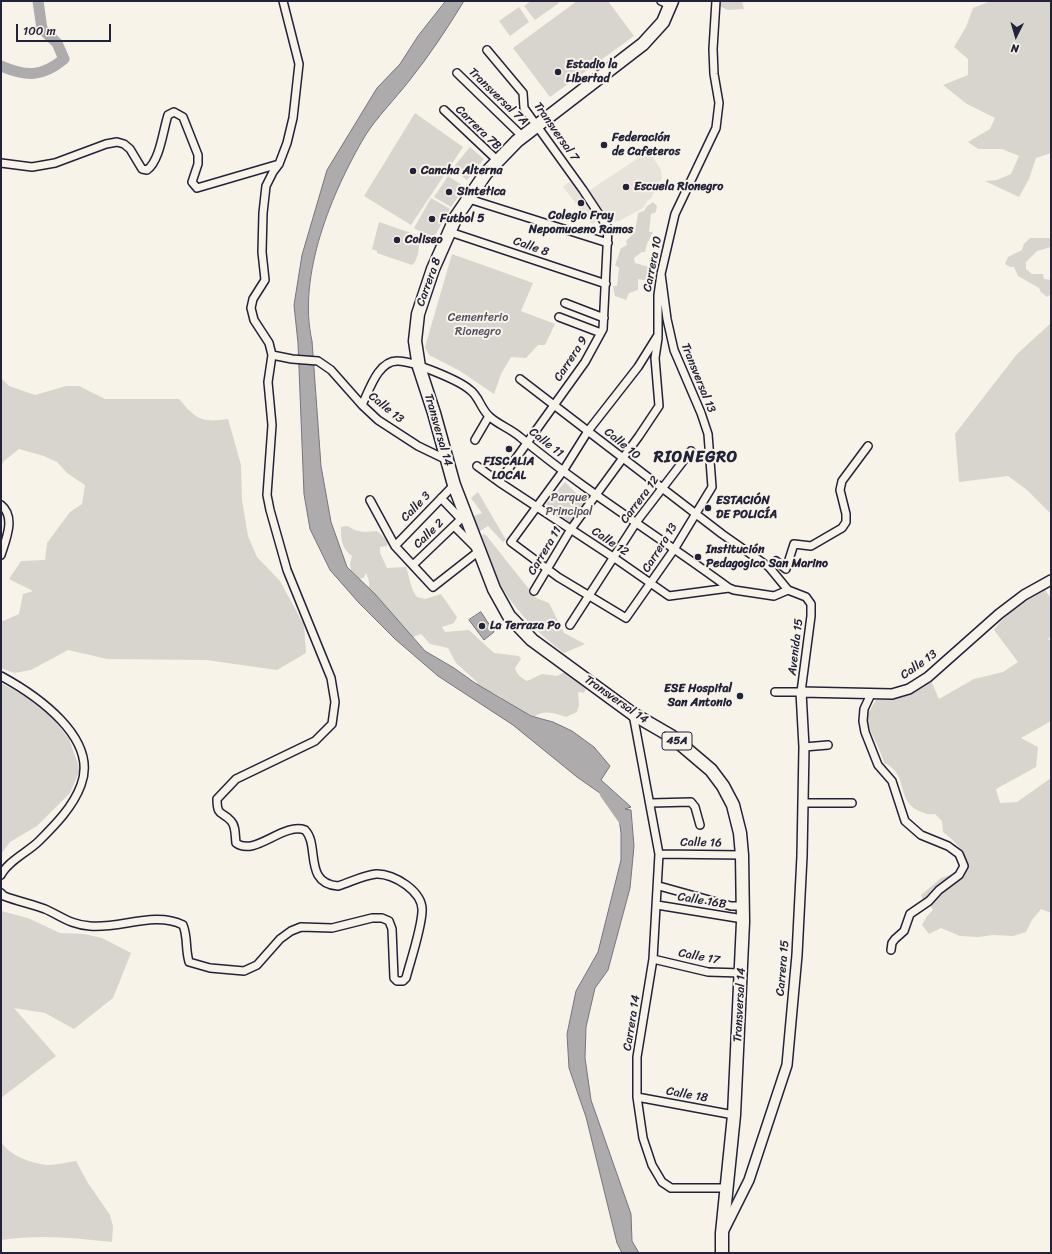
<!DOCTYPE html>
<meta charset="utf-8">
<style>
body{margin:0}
#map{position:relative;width:1052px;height:1254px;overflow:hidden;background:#f7f3e8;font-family:Sriracha,sans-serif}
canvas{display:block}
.frame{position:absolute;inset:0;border:2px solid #22223b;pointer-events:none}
.north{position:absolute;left:996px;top:16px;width:40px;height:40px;-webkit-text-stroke:3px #f7f3e8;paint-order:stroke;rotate:185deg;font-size:11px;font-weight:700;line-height:16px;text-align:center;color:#22223b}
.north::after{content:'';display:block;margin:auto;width:14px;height:18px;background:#22223b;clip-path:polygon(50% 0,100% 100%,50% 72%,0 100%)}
.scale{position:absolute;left:16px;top:24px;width:95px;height:18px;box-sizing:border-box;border:2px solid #22223b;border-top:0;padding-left:5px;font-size:12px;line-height:14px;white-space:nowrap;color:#22223b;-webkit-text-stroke:3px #f7f3e8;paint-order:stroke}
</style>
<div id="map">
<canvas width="1052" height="1254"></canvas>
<div class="frame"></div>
<div class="north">N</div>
<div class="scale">100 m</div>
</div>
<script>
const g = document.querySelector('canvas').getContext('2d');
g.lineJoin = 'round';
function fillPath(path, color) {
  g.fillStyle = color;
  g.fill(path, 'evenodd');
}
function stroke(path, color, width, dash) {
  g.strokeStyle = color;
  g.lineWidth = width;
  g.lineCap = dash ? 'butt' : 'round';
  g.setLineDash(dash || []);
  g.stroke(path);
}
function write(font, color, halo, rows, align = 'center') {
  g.font = font + ' Sriracha,sans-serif';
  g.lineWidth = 4;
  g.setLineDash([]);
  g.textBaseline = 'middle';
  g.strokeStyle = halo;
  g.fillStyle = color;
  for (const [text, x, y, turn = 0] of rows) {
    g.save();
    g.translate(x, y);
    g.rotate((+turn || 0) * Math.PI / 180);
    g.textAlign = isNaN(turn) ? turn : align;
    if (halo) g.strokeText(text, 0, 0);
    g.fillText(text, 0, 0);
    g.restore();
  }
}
fillPath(new Path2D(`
 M649,151l12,19 1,9 -4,5 -7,15 -3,1 -5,8 -24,13h-10l-22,-29z
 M570,181l30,38 -8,5 -29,-37z`), '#e7e3db');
fillPath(new Path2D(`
 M531,1h26l2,2 -24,17 -11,-14z
 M577,1h31l26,35 -84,61 -37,-49z
 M717,1h25l2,8 -16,1 -9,-4z
 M991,1h60v152l-15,5 -7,21 -10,18 -34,-16 12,-1 14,-6 8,-18 -17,-7h-24l-10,-7 22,-13 5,-11 -28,-14 -24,-19 25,-10v-16l-14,-12 12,-20 7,-19z
 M519,7l10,15 -19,14 -11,-15z
 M415,113l48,34 -52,78 -47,-29z
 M470,147l14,12 -17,21 -15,-11z
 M448,176l17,11 -14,20 -17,-10z
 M431,198l19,11 -17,30 -19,-11z
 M653,202l4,4 -1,6 -5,2 -2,18h4l-6,12 -2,8h-3l-8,6 1,5 14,4 1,11 -2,3 -10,-2v11l-9,3 -3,7 -11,-4 -2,-10h4l2,-18 -4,-3 6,-17 6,-3 -1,-4 9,-9 3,-19 6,-2 3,-5z
 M379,222l41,14 -2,18 -3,8 -3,3 -35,-12v-2l-5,-2z
 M1030,238h21v9l-14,4 -11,11v7l6,5h11l1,5 7,1v14l-4,3 -6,-5 -2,-4 -21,-12 -4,-9h-4l-5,-3 3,-7 14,-7 2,-6z
 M452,254l81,29 -12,28 34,13 -10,21h-7l-12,13 -15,-1 -10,17 -7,20 -34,-23 -31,-16 -4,-8z
 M1051,323v191l-24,-24 -19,-14 -49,6 -4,-48 62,-80z
 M1,378l8,8 26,9 31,-9h13l26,13h74c17,20 22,24 49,20l13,46 1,35 6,36 9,21 23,24 24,44 2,28 -29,17 -71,-10 -99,-1 -39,-9 -37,20 -17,3 -13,-5v-46l18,-8 4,-20 10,-3 -24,-12 12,-18 24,-1 2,-17 23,-31 12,-8 3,-19 -18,-12 -10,-11 -13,-6 -25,-7 -15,12 -3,7z
 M565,482l22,22 -13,22 -28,-22z
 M478,492l28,48 -3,2 -15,-16 -8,5 -7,-4 1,-11 8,-3 -11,-15z
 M348,526c8,7 19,6 29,5l11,10 -1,5 -7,1v6l7,15 19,-1c4,11 4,21 11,30l8,2 16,-5 16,23 -3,6 -12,4 3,5 24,-2 25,23 25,3 2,3 -6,9c1,6 7,10 12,13l15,-7 15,2 10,-5 4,6 9,1 9,5 -5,10 -6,-1 1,13 -2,7 -11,5c-10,-4 -23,-8 -32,0 -16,-2 -28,-19 -43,-25l-5,4 -9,-8v-6l-21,-19 -8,-15 -18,-4 -9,-10 -8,3 -9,-1 -35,-48v-7l-3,-8 -2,5 -5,1 -7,-2 -2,-13 2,-8c-11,-8 -11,-17 -11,-29z
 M482,534l4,1 50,63 13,5 15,30 21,11 -21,9c-40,-30 -73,-68 -82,-119z
 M1045,590l6,8v38l-3,3 3,2v80l-30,17 17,9 -2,20 -40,22 4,14 17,-1 34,-24v135l-10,-4 -9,11 -6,12 -13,4 -20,-1 -15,2 -18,-1 -19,-8 -12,6 -7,-9 5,-9 6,-6 -3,-6 -7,-4 -2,-5 20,-17 21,-7 5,-7c-3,-14 -12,-23 -24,-32l-1,-11 -7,-7c-8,1 -11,-1 -18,-4 -18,-9 -11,-30 -25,-42 -2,-2 -5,-4 -8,-5 -4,-17 -14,-28 -18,-46l10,-17c23,0 36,-6 55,-19l8,18 35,-20 29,-7 15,-10 -24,-32c13,-19 31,-28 51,-40z
 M1,683l42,23 26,33 11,31 -10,23 -33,33 -27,16 -9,12z
 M1,911l27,7 32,15 24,1 18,4 29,15 -18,45 -39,31 -29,-16 -31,-5 42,48 -55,42z
 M1,1141c6,14 32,23 47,24 9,0 19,-3 28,-4l12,22 22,32 3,11 -1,16c-37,-4 -74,-8 -111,-2z`), '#d8d5cf');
const water = new Path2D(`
 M446,1h18c-17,28 -35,55 -55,80 -14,18 -32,36 -44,55 -33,56 -68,139 -53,205l9,125 10,56 16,45 28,27 50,57 29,17 21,15 56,33 22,6 19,9 22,16 16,19 -9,14 30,27 -6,2 6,1 3,36 -4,42 -22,82 -13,18 -9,39 -1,31 6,42 40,114 1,27 7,12h-17l-5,-10 -31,-126 -17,-49 -2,-34 9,-43 22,-39 23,-92v-27l-3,-23 -11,-12 -30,-21 -64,-52 -75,-49 -43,-37 -36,-36 -29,-33 -20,-41 -6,-35 -6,-151 -4,-38 8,-50 25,-85 50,-82 23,-24 18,-28z
 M481,612l13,20 -10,8 -15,-20z`);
fillPath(water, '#aeabad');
stroke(water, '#76747f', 1);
stroke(new Path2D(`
 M1,66c26,11 41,11 63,-7l-7,-16 -15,-14 -4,-28
 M605,793l21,30`), '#aeabad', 11);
const minor = new Path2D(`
 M661,1l9,4
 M487,50l36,43 1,15 59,82 25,38 -5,101 -18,33 -86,120
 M457,73l66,64
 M444,110l54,51
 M1,163l31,4 23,-4 51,-19 11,-2 7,2 6,5 12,20 5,1c13,-9 16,-40 21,-55l6,-3 9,5 15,38v9l-6,18 5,6 82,-24
 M469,199l139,44
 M450,232l156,52
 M661,274l6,45 7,31 27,63 7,21 4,53 -37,61 -49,70 -68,-41 -47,-35 52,-71 25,-40 50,-64 20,-32v-40l3,-21 14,-60 41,-86 3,-25 -5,-29 -1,-25 3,-48
 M565,303l39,15
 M559,317l42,16
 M272,355l20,4 26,2 13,9 31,35 16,15 40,26 29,14
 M520,379l202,155 47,33 19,23
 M362,405c7,-14 16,-45 36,-44 14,0 61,19 72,29 9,6 11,20 20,27 9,8 21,12 30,20 66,55 140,100 209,151l5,2 40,6 14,-6
 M475,440l14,-24
 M477,466l22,16 114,75 56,39 60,-8
 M370,500l25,46 38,41 46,-36 -25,-25
 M1,505c15,12 5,34 0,50
 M395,546l59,-61
 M413,565l48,-46 -20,-21
 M769,567l7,-6 10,8 8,-25 17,2 31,-18 4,-6v-8l-6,-24 2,-9 26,-35
 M534,591l37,-62 68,-93 20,-30 -4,-48 3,-20
 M570,625l67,-104 54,-70
 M1,676c35,19 98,62 80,109 -8,22 -26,40 -42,56 -11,11 -31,20 -38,34
 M775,692h26l10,-76v-12l-5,-7 -18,-7
 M871,694l-7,15 -1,12 2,11 13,33 14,16 13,40 16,14 27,11 11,8 5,12 -5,9 -20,15 -10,11 -19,13 -6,17 -9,8 -3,4 -1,7
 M633,714l26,140 -6,105 -16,98v40l6,41 9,27 10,17 9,6h56
 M804,747l24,-2
 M651,803l40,-1 4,5 5,18
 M804,803h48
 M659,854l83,1
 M659,886l72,20h12
 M1,893l3,3c13,5 27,8 41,13 16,7 26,16 45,17 30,3 64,-15 93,-1 5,13 2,22 6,37l21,6 34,3 13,-6 23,-26 11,-8 10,-4 31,1 40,-10h10l7,3 3,8 2,49 3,3h6l3,-3c5,-19 15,-48 16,-66 2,-20 -28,-39 -46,-38 -12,1 -25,8 -38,12 -35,-3 -18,-41 -33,-56 -22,-8 -50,27 -69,13 -1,-7 0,-17 -5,-22 -9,-10 -14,-4 -14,-22l19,-20 79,-38 17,-17 3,-22 -4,-24 -44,-108 -17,-60 -3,-15 5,-70 -4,-43 4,-27 -3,-12 -15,-23 -3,-12 2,-9 12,-19 -3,-28 1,-39 3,-27 7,-14 6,-8 8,-21 6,-25 6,-54 -16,-63
 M657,905l86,14
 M653,959l55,13 33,1
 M637,1097l97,18`);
const tertiary = new Path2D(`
 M724,1230l25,-50 38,-115 10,-110 5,-99 2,-109 -3,-55 91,2 17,-5 19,-12 71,-63 25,-19 27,-15`);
const trunk = new Path2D(`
 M672,1l-9,21 -20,22 -126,97 -31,32 -30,44 -23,52 -15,45 -3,27 4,26 15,46 20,72 40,104 15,27 23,24 101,74 38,22 40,34 12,16 10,19 7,28 2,22 1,67 -9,193 -12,118v20`);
stroke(minor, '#22223b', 10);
stroke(tertiary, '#22223b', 12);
stroke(trunk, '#22223b', 15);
stroke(minor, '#f7f3e8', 7);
stroke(tertiary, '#f7f3e8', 9);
stroke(trunk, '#f7f3e8', 12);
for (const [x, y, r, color] of [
 [558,72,4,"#22223b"],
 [604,145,4,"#22223b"],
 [413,171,4,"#22223b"],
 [626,187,4,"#22223b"],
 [449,192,4,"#22223b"],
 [581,203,4,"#22223b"],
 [432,219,4,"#22223b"],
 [397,240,4,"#22223b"],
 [509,449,4,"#22223b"],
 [708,508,4,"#22223b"],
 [698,557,4,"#22223b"],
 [482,626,4,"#22223b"],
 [740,696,4,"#22223b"]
]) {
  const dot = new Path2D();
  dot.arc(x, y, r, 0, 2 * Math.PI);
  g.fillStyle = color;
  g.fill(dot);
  stroke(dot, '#f7f3e8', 1.5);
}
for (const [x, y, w] of [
 [677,741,30]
]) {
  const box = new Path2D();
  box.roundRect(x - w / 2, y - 9, w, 18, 3);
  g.fillStyle = '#f7f3e8';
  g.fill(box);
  stroke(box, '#22223b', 1);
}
write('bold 11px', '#22223b', null, [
 ["45A",677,741]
]);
write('bold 12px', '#22223b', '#f7f3e8', [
 ["Estadio la",566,65],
 ["Libertad",566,79],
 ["Federación",612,138],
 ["de Cafeteros",612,152],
 ["Cancha Alterna",421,171],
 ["Escuela Rionegro",634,187],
 ["Sintetica",457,192],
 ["Colegio Fray",581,216,"center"],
 ["Nepomuceno Ramos",581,230,"center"],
 ["Futbol 5",440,219],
 ["Coliseo",405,240],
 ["FISCALIA",509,462,"center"],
 ["LOCAL",509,476,"center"],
 ["ESTACIÓN",716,501],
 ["DE POLICÍA",716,515],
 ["Institución",706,550],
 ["Pedagogico San Marino",706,564],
 ["La Terraza Po",490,626],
 ["ESE Hospital",732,689,"right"],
 ["San Antonio",732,703,"right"]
], 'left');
write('12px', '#22223b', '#f7f3e8', [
 ["Transversal 7A",498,97,44],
 ["Carrera 7B",478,128,44],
 ["Transversal 7",556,132,55],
 ["Calle 8",531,247,19],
 ["Carrera 10",653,264,-79],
 ["Carrera 8",429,282,-70],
 ["Carrera 9",571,359,-57],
 ["Transversal 13",698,378,68],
 ["Calle 13",386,408,39],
 ["Transversal 14",438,430,74],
 ["Calle 11",546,443,38],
 ["Calle 10",622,444,39],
 ["Carrera 12",640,500,-53],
 ["Calle 3",416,507,-46],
 ["Calle 2",429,534,-44],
 ["Calle 12",610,542,34],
 ["Carrera 13",660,548,-58],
 ["Carrera 11",545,551,-59],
 ["Avenida 15",796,647,-83],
 ["Calle 13",919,665,-35],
 ["Transversal 14",616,700,35],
 ["Calle 16",701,843,1],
 ["Calle 16B",702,901,9],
 ["Calle 17",699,957,11],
 ["Carrera 15",783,968,-85],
 ["Transversal 14",740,1005,-87],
 ["Carrera 14",632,1023,-81],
 ["Calle 18",687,1095,10]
]);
write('12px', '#504f60', '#f7f3e8', [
 ["Cementerio",478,318],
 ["Rionegro",478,332],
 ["Parque",569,498],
 ["Principal",569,512]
]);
g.letterSpacing = '1px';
write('bold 16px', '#22223b', '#f7f3e8', [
 ["RIONEGRO",696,458]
]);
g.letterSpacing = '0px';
</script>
